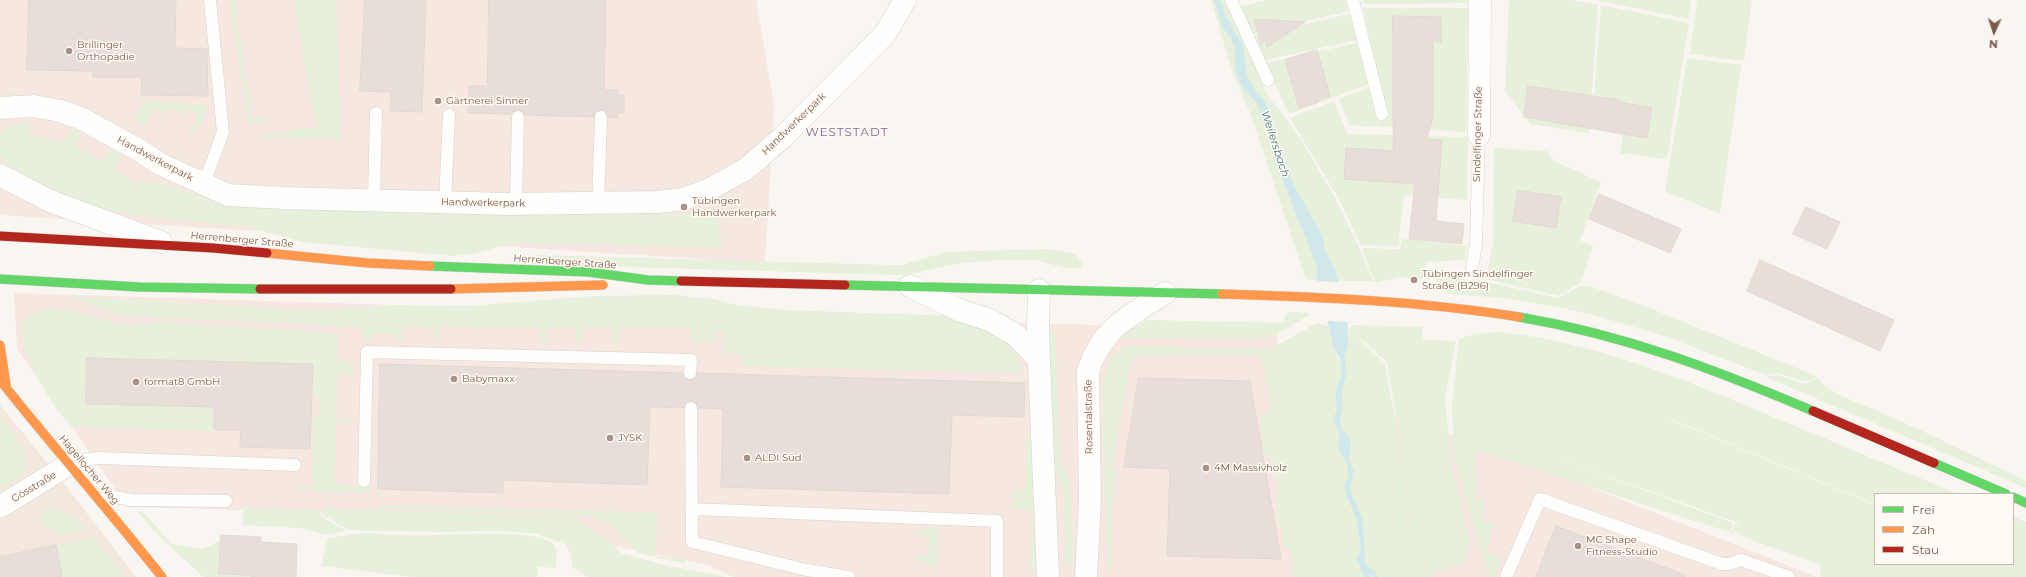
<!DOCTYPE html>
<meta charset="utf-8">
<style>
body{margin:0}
#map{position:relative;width:2026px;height:577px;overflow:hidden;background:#f9f5f0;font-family:Montserrat,sans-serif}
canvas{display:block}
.legend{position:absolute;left:1874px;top:493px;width:140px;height:72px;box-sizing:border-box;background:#fffaf3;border:1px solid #cabbb1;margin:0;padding:5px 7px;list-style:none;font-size:12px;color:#7a5c4d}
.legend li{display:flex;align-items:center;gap:8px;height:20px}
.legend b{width:20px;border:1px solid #cabbb1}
.north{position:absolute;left:1974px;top:12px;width:40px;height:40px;-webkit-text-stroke:3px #fffaf3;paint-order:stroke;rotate:183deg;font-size:11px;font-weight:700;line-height:16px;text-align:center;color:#7a5c4d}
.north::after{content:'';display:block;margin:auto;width:14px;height:18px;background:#7a5c4d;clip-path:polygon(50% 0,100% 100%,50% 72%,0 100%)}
</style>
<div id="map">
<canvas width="2026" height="577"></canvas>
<ul class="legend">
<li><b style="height:5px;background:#63d668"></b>Frei</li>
<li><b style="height:5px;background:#ff974d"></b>Zäh</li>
<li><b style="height:5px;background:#b3261e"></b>Stau</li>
</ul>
<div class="north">N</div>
</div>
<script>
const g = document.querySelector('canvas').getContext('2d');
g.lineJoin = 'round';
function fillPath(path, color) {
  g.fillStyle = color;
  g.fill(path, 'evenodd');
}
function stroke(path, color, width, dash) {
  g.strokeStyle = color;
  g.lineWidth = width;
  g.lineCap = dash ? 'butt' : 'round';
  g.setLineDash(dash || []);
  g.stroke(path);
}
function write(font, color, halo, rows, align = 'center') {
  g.font = font + ' Montserrat,sans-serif';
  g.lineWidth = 3;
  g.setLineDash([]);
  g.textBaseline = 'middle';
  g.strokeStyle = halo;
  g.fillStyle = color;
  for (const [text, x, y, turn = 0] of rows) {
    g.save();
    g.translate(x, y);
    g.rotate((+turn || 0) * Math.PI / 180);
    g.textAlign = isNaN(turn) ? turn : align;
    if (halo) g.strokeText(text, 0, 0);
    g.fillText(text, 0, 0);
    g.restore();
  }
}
fillPath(new Path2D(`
 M0,405l66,81 70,91h-136z`), '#f2e8de');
fillPath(new Path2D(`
 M0,0h756l18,106 -9,157 -765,-48z
 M14,293l506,16 756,21 8,53 190,58 343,136h-1084l-25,-12 -103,-21 -41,-25 -436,-12 -111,-158z`), '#f6e8e1');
fillPath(new Path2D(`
 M229,0h5l19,119 16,-3 -2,5 -18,4z
 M294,0h42l5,139 -80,-2 -1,-2 56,-8z
 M1211,0h3l9,29 8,9 4,14v18l8,19 13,13 5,13 23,69 29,69 4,13 1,14h-12l-55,-165 -19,-44z
 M1220,0h8l38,93 32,42 36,61 28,58 11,27h-35l-2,-10 -11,-22 -4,-16 -27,-48 -16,-43 -13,-42 -8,-5 -10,-20 -4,-30 -18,-31z
 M1268,0h77l4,11 -96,23 -12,-28z
 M1363,0h105v3l-104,1z
 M1509,0h61l28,5 -9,128 -58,-9 -26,-32z
 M1596,0h95l-2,19z
 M1697,0h55l-8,61 -54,-7z
 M1601,5l88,18 -22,136 -47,-6 4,-24 -32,-7z
 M1363,8h105l-2,124 -117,-7 -10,-26 41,-16z
 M1349,14l8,26 -92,20 -10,-24z
 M1357,43l12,41 -80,30 -23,-51z
 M1687,58l54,7 -21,148 -55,-21z
 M144,101l63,5c-2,14 -6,23 -19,28l10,-19 -11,-6 -4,6 -12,-7 -5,6 -10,-7 -13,19 -10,-5z
 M1334,101l13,33 121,3 -1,63 -63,-5 -6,51 -37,-1 -22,-46 -49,-81z
 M30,123v12l35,7 6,-14 11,5 -7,14 27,15 8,-14 11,6 -8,15 26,14h22l65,23 20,1 262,9 209,-3 5,34 -209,-4 -41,11 -19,2 -150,-14 -56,-15 -115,-13 -39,-6 -32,-10 2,-6c-15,-6 -59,-23 -63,-38 0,-5 0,-11 0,-16 0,-15 19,-15 30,-15z
 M1494,148l53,3 7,10 47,21 -21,58 13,6 -12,36 -22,14 -73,-17 7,-35z
 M1402,239l65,7 -2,14 -39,2 -2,17 -25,-2 -24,6 -13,-35 38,1z
 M1048,249l27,5 7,9 -1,4c-12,6 -36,-7 -50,-7 -25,0 -50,0 -74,4 -21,3 -40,11 -61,11l-365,-11 -3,-6 8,-3 355,10h12l43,-13z
 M1437,278h28v5l5,3 7,-2 1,-4 80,18 22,-12h10l60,22 168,69 -13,5 -27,-9 -12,2 -102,-39 -70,-21 -32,-7 -58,-10 -54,-4 -13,-7z
 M673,295l42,4 21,6 49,5 168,6 42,15 19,20 8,15v7l-280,-7v-12l-19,-1 1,-22 -9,-1v12h-24l-1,-14h-72v15l-3,2 -3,-2v-15h-29l-1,14 -2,2 -4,-1v-15h-29v14l-3,2 -3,-2 -1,-14 -99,-2 -1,13 -3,2 -3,-3v-11l-29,-1 -2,3 -1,12h-4l-5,-7 -19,-1 -6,7h-3l-4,-13 -247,-12 -25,-13 -24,-6 241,14 54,-2 29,-3 79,1 127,-10z
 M55,308l20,3 43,13 15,1 23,-3 181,11v27c10,0 16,3 18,14h-18l-1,44 19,1 -1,3 -18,1 -1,61 36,2v6l-74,-1v-3l16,-1 1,-70h6v-20h-6v-16l-77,-2 -20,52 -144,-4c-17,-12 -55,-78 -52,-99 3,-16 20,-19 34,-20z
 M1287,312l22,1v2l-39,23 -150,1 26,-19 137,3z
 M1317,323l11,3 13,40v10l-6,15 2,19 -4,9 7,16 -2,12 9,17 2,12 -5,8 2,9 10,25 5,30 -3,18 7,11h-74l1,-23 -3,-7h-5l-9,-52 4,-1 -8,-38 -6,1 -6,-42 14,-2 -12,-57h-125l-9,22 -15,88 5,1 -5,42v59h-4l-4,-93 -1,-90 6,-23 11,-13 13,-3 137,3z
 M1353,325l69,2 1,13 33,1 -11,57 6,66 19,79 -6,19 -26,9h-7l5,1 -7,5h-51l-4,-7 -9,-6v-12l-9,-49 -6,-13 4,-20 -5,-10 2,-14 -2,-10 -8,-8 -2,-8 3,-7 1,-24 4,-17 -4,-16 5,-9 1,-19zM1350,329l37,33 25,150 -23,51 22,-53 -26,-146z
 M1046,332h9l5,127 10,24 3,79 -4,4 -4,-5 -1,-69 -10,-23z
 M1499,332c96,10 184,47 272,84 62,26 125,52 187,78h-83v10l-199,-83 -17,-9 17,10 199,83v59h138v-47l13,5v55h-206l1,-12 -83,-30 -5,-7 2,-4h6l-208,-75 200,74 -2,5 4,6 -258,-84 -2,10 1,38 9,4 -3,19 11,5 -7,26 15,7 -6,18h-6l-35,-118 -2,-54 7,-66 15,-5z
 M1778,375l27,9 13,-6c9,16 52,29 69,37 47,21 93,44 139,66v7l-260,-111z
 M0,415c18,24 49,60 0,71z
 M1033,435l6,133 -8,2v-61h-18v-19l14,-1 -1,-53z
 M378,505l279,8 -2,43 31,3v5l-48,-11 -31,-31 -16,-6 -213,-8z
 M243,507l74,3 5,7 24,14 -20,4 -26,-7 -57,-3z
 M321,508l251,9 35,23 14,13 39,11 67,13h-140l-15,-10 -1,-13 -6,-10 -31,-11 -41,-2 -55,1 -89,-2 -26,-15z
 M51,509c16,2 26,9 36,21l-29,6 -5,-9h-8l-6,-16z
 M137,511h5l30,33 30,5 19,-8 -2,33 32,1v2h-48l-50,-47z
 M929,528h9v38h-7l-15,-6v-4h12l1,-20 -13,-1v-3z
 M364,533c23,1 47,3 70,2 24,0 102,-7 119,9 6,7 3,16 3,24l-18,-1 -1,10h-124l-92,-11 7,-28z
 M95,538l29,39h-124v-21z`), '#e7f0db');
fillPath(new Path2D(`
 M1214,0h6l5,14 18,31 4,30 10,19 8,6 13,42 16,43 27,48 4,16 11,22 12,54v22l-4,9 3,16 -4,17 -1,24 -3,7 2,8 8,8 2,10 -2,14 5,10 -4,20 12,27 2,22 1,25 9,6 4,7h-4l-5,-4 1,4h-5l-8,-17 4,-12 -5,-30 -10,-25 -2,-9 5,-8 -2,-12 -9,-17 2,-12 -7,-16 4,-9 -2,-19 6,-15v-10l-2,-10 -5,-7 -18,-76 1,-7 -33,-82 -23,-69 -5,-13 -13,-13 -8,-19v-18l-4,-14 -8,-9z`), '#d0e8ea');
fillPath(new Path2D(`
 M1316,281l24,1 10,40 -24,-1z`), '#f9f5f0');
const building = new Path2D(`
 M29,0h147l-1,48 32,1 1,47 -67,-1 1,-18h-49v-6l-66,-1z
 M365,0h61l-4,112 -32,-1 1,-19 -31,-1z
 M489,0h117l-2,90h14v5h6v18h-6v4h-10l-3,-6 -4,-1 -6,3 -1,4 -69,-2 -6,-5 -5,1 -3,3 -43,-1 1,-27h18z
 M1393,16l48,1v25l-8,-1v75l-6,23 15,1 -6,81 28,3 -2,20 -53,-5 6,-55 -71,-5 2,-31 47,3z
 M1255,19l50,3 -38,25 -1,-6 -5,2z
 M1317,50l13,46 -12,4 1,2 -20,6 -14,-48z
 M1528,86l91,14 -1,2 34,6 -5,30 -123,-21z
 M1518,190l43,7 -5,31 -43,-7z
 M1599,194l82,35 -11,24 -81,-34z
 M1806,207l34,15 -13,27 -34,-15z
 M1760,260l134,60 -14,31 -133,-60z
 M87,358l226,6 -3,85 -70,-2 1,-17h-27v-23l-128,-3z
 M380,364l303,9 2,6 5,1 6,-2 1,-5 328,10 -1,34 -72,-2 -3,79 -228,-7 2,-78 -25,-1 -1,-4 -6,-3 -4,1 -3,6 -34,-1 -3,78 -144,-5v13l-125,-4z
 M1139,378l111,3 31,178 -114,-3 3,-87 -46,-2z
 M1556,526l129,49v2h-149z
 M221,535l40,2v5l36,2 -1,33h-45v-2l-32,-1z
 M56,545l6,32h-62v-20z`);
fillPath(building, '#e6ded7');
stroke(building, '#e2d8d2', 1);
const lane = new Path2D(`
 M1231,0l37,80
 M1353,0l29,114
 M204,184l19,-52 -13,-132
 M374,200l2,-87
 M445,202l4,-87
 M598,203l3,-86
 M516,204l2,-87
 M1472,268l4,-24 3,-109
 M691,408l1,134 115,28 42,7
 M68,465l16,-5 14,-2 197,7
 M364,481l3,-129 324,8 -1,13
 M100,499l14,-2 18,3 94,1
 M691,509l306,12v56
 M1506,577l34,-78 182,65h7l12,-4 48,17`);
const street = new Path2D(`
 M0,108l34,-2 26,5 20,7 59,32 21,14 68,31 55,3 225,6 150,-2 25,-3 27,-10 36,-20 37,-32 102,-103 20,-34
 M1479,135l1,-135
 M0,175l50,26 111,41
 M910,286l49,24 31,10 27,16 22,24 9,217
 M1039,290l-1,35 1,35
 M0,507l68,-42
 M1086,577l4,-77 -2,-129c14,-43 41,-55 77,-78`);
const fast = new Path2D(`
 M430,266l158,6 60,8 33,1
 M0,279l139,8 121,2
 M845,285l377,9
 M1519,317c106,18 195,52 294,94
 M1934,463l72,31
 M2013,497l13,6`);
const slow = new Path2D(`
 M267,253l101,10 62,3
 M451,289l152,-4
 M1222,294c99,3 199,7 297,23
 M0,345l6,40
 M0,380c53,67 109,130 162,197`);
const jam = new Path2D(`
 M0,236l213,12 54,5
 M681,281l164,4
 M260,289h191
 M1813,411l121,52`);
stroke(lane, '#d7d1cb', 13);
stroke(street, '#d7d1cb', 23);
stroke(fast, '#d9d2cb', 10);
stroke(slow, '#d9d2cb', 10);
stroke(jam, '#d9d2cb', 10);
stroke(lane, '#fefefd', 12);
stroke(street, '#fefefd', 22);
stroke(fast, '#63d668', 9);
stroke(slow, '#ff974d', 9);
stroke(jam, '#b3261e', 9);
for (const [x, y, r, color] of [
 [69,51,4,"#a69286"],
 [438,101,4,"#a69286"],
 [684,207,4,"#a69286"],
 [1414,280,4,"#a69286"],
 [454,379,4,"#a69286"],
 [136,382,4,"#a69286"],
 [610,438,4,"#a69286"],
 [747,458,4,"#a69286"],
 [1206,468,4,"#a69286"],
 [1578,546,4,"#a69286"]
]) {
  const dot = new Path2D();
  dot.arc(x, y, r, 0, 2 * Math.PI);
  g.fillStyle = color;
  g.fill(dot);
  stroke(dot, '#fffaf3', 1.5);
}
write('10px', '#7a5c4d', '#fffaf3', [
 ["Brillinger",77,45],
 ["Orthopädie",77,57],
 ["Gärtnerei Sinner",446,101],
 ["Tübingen",692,201],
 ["Handwerkerpark",692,213],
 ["Tübingen Sindelfinger",1422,274],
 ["Straße (B296)",1422,286],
 ["Babymaxx",462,379],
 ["format8 GmbH",144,382],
 ["JYSK",618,438],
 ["ALDI Süd",755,458],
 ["4M Massivholz",1214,468],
 ["MC Shape",1586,540],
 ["Fitness-Studio",1586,552]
], 'left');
write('10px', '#7a5c4d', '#fffaf3', [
 ["Handwerkerpark",794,124,-44],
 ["Sindelfinger Straße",1478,134,-89],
 ["Handwerkerpark",155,159,28],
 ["Handwerkerpark",483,203,1],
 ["Herrenberger Straße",242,240,5],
 ["Herrenberger Straße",565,262,4],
 ["Rosentalstraße",1089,417,-91],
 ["Hagellocher Weg",89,470,50],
 ["Gösstraße",34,487,-31]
]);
write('italic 11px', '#437c86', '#fffaf3', [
 ["Weilersbach",1275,144,72]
]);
g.letterSpacing = '1px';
write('12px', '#846695', '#fffaf3', [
 ["WESTSTADT",847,132]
]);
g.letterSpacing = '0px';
</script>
